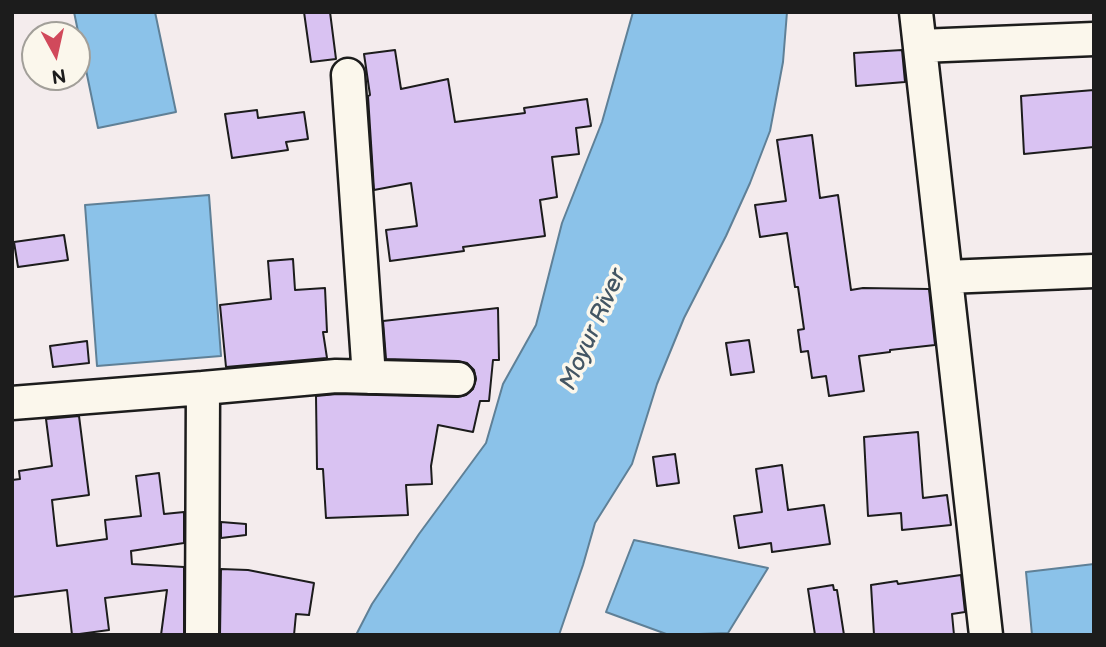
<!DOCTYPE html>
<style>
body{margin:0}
#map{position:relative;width:1106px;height:647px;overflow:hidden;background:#f4eced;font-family:"Balsamiq Sans",sans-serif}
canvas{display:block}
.frame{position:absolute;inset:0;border:14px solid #1c1c1c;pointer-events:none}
.north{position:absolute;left:21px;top:21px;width:70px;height:70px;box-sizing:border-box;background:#fbf7ec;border:2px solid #a29f99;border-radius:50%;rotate:172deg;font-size:19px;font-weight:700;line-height:28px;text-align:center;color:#1c1c1c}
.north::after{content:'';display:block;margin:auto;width:24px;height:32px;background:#d1495b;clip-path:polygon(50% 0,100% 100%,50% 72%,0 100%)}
</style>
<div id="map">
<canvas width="1106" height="647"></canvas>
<div class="frame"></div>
<div class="north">N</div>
</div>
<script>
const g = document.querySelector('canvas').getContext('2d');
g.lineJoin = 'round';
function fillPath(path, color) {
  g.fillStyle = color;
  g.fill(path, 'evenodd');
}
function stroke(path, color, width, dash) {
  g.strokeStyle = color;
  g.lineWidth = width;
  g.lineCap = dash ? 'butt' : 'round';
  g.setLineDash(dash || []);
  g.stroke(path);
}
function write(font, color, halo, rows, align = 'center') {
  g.font = font + ' "Balsamiq Sans",sans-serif';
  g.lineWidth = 7;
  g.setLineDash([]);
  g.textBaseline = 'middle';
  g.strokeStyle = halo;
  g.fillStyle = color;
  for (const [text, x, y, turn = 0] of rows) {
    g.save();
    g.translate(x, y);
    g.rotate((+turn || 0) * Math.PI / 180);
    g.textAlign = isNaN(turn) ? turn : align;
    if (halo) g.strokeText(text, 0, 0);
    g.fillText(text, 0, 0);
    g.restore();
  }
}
const water = new Path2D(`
 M74,12h81l21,100 -78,16z
 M633,12h154l-4,50 -13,69 -20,52 -24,53 -42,82 -27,66 -25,80 -37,59 -12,42 -24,70h-203l16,-31 47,-70 67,-91 17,-59 33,-59 26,-102 40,-101z
 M209,195l12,161 -124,10 -12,-161z
 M634,540l134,28 -40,65 -59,2 -63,-23z
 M1094,564v71h-62l-6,-63z`);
fillPath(water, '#8bc2e9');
stroke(water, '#5f8097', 2);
const building = new Path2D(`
 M304,12h26l6,47 -25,3z
 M395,50l6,39 47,-10 7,43 70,-9 -1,-5 63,-9 4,27 -15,2 3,26 -27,3 5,40 -17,3 5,36 -82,11 1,4 -74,10 -4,-31 31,-4 -6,-43 -37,7 -6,-94 2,-1 -6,-41z
 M902,50l3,32 -49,4 -2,-33z
 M1094,90v57l-70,7 -3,-58z
 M257,110l1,8 46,-6 4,27 -22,3 2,8 -56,8 -7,-44z
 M812,135l8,63 18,-3 13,95 12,-2 66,1 6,56 -45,5v2l-31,4 5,35 -35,5 -3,-20 -14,2 -4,-27 -7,1 -3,-22 6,-1 -6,-42h-3l-8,-54 -27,4 -5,-32 31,-4 -9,-61z
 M64,235l4,25 -50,7 -4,-25z
 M293,259l2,31 30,-2 2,44h-4l4,26 -101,9 -6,-62 51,-6 -3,-38z
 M498,308l1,52h-6l-4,41h-9l-7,31 -35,-7 -7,41 1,18 -26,1 2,30 -82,3 -3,-49h-6l-1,-73 21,-2 121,3 8,-2 7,-6 3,-10 -2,-9 -7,-7 -9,-2 -72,-2 -3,-38z
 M749,340l5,32 -23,3 -5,-32z
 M87,341l2,22 -36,4 -3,-21z
 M79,416l10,79 -37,5 5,46 50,-7 -2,-19 36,-4 -5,-40 23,-3 5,41 20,-2v31l-53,8 1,13 52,3v68h-23l6,-45 -62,8 4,32 -37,5 -5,-45 -55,7v-117l8,-1 -1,-8 33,-5 -6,-47z
 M918,432l5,66 24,-3 4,30 -49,5 -1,-17 -33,3 -4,-79z
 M675,454l4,29 -22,3 -4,-29z
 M782,465l6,45 36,-5 6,39 -58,8 -1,-9 -32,5 -5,-32 28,-4 -6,-43z
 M221,522l25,2v11l-25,3z
 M221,569l27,1 66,13 -5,32 -13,-1 -2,21h-74z
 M961,575l4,37 -13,2 2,21h-80l-3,-50 26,-4 1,3z
 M833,585l1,5h3l7,45h-29l-7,-46z`);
fillPath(building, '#d9c2f2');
stroke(building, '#1c1c1c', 2);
const minor = new Path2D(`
 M916,12l70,623
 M920,46l174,-7
 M348,75l21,302
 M946,277l148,-6
 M203,388l133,-12 122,3
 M12,403l191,-15 -1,247`);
stroke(minor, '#1c1c1c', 37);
stroke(minor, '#fbf7ec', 32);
write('italic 24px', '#435664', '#fbf7ec', [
 ["Moyur River",594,330,-66]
]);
</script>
